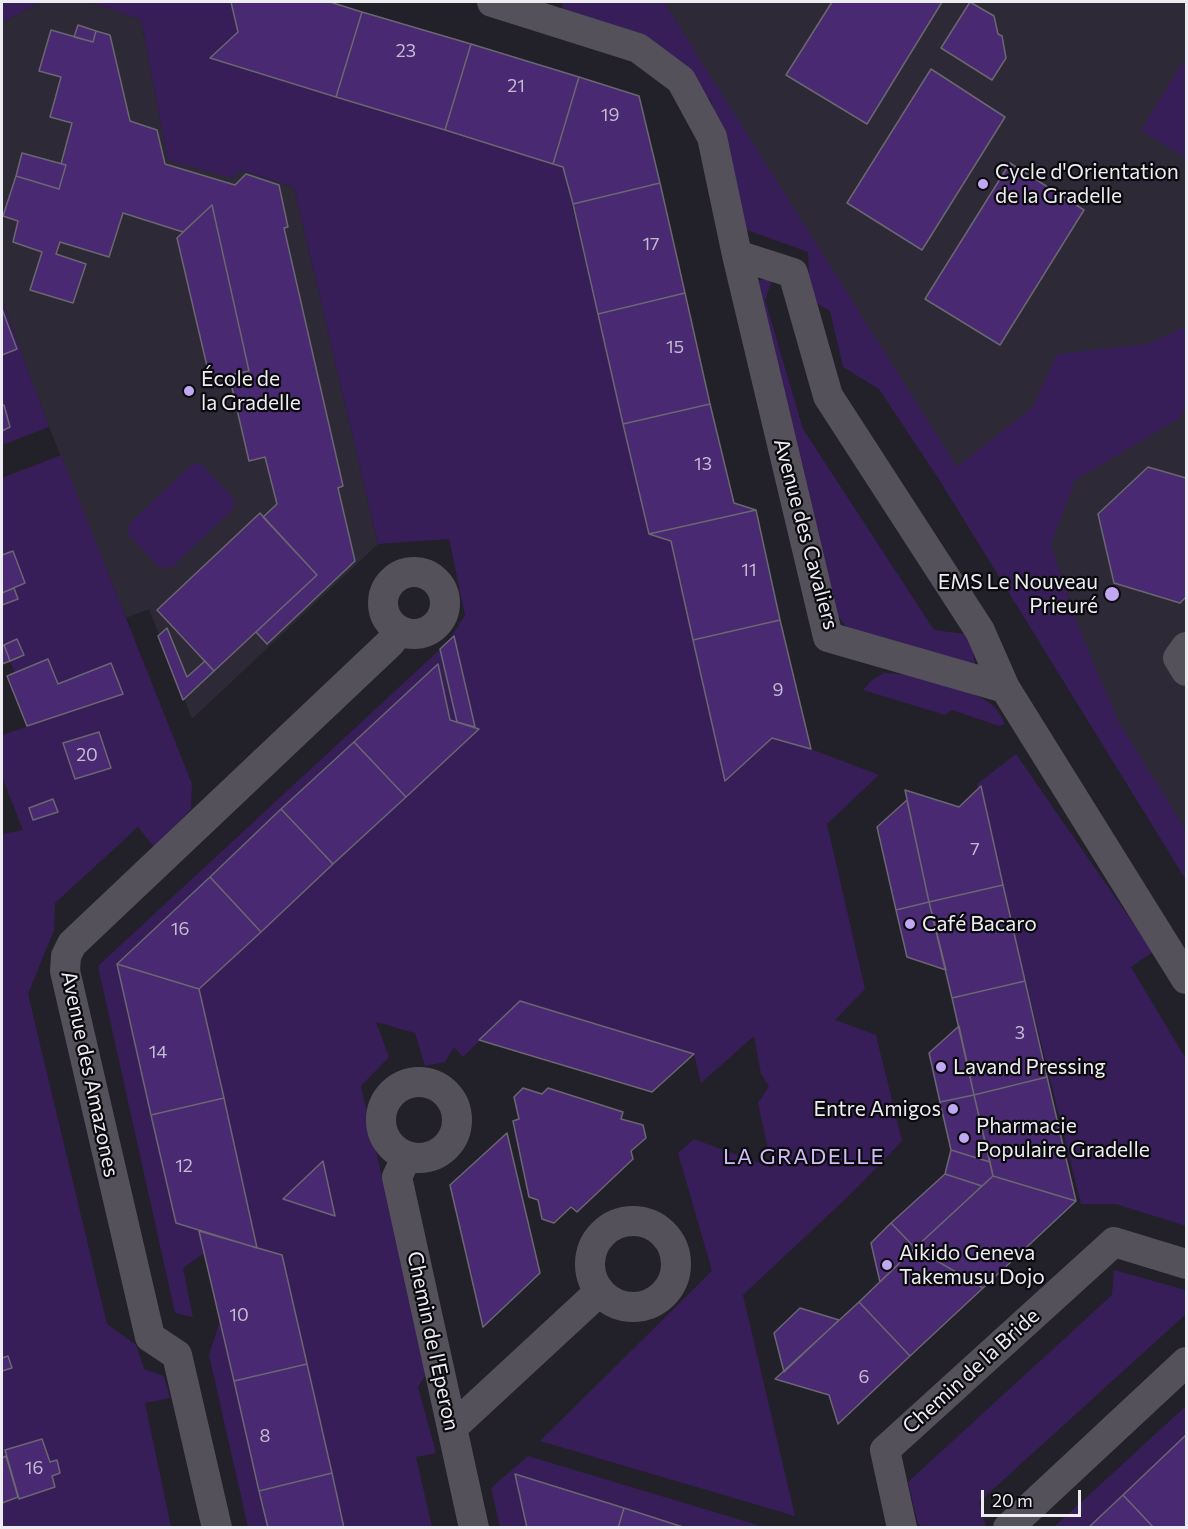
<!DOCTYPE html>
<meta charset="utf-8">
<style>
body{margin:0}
#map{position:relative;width:1188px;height:1529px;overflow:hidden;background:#222028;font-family:Commissioner,sans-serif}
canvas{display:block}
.frame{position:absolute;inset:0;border:3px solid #edecf1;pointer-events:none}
.scale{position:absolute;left:981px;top:1490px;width:100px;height:27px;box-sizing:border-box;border:3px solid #edecf1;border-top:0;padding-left:8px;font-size:18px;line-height:21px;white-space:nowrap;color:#edecf1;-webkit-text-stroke:4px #0b0a0e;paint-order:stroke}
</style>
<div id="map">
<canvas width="1188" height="1529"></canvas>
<div class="frame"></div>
<div class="scale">20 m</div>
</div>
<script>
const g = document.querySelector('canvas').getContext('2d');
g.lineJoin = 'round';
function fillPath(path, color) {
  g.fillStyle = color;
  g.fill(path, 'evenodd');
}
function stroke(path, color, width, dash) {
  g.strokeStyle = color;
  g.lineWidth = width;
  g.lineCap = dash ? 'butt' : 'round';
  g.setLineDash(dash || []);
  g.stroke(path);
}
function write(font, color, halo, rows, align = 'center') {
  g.font = font + ' Commissioner,sans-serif';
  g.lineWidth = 4.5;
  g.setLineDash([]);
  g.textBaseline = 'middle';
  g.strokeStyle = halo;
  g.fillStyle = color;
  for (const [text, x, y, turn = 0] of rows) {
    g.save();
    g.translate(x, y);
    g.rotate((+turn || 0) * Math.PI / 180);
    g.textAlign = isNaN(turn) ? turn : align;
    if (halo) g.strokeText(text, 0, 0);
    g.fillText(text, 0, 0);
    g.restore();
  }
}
fillPath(new Path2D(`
 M40,2h44l16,3 41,15 27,140 73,10 53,17 84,357 -186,175 -43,-110 -23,9 -77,-191 -47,-128v-276z
 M664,2h522v828l-286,-451z`), '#2d2936');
fillPath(new Path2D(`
 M2,2h38l-38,21z
 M84,2h147l7,30 -28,27 353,108 86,367 22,7 54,240 47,-43 39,11 68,26 -52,49 38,165 -30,31 41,15 26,106 -48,50 -111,104 52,221 -255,-75 172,-170 -34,-118 16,-14 78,29 -14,-65 11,-17 -8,-12 -7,-38 -53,47 -7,-29 -174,-53 -57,56 -9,-10 -9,15 -20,4 -10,-33 -39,-11 13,35 -28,29 66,287 -9,14 18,66 -20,4 16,70h-184l-39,-172 12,-37 -14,-67 -24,17 10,49 -18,-4 -77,-347 350,-324 17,-27 -16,-76 -71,5 -84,-357 -53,-17 -9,8 -64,-18 -27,-140 -41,-15z
 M562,2h102l293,465 76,-60 24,-53 91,-10 38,-18v78l-6,14 -105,62 -24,64 22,69 45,108 68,109v50l-246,-399 -61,-92 -36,-22 -13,-56 -20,-12 -2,-47 -67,-24 -30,-127 -33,-37 -115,-51z
 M1186,57v102l-45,-29z
 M773,278l-8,22 38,129 131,201 38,5 3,32 -128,-39 -20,-26 -70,-305 2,-17z
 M2,299l47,128 -47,18z
 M61,455l131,329 -1,25 -37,38 -16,-20 -83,76 -1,27 -26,64 79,330 29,21 8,24 20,7 6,22 -25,5 26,124h-169v-693l21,-4 -21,-53v-42l121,-41 -12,-30 -53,20 -10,-24 -33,13 -5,-12 14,-6 -7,-15 -15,5v-167z
 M192,464l11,1 31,34 -1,10 -61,58 -12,1 -32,-34 2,-11z
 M884,673c27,0 81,14 104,29 8,5 13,13 17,22l-6,2 -47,-16 -7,5 -82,-25 9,-10z
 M1016,754l137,198 -22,15 55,92v167l-70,-22h-35l-104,-420z
 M1114,1270l72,20v24l-207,188 7,25 -60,1 -8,-4 -10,-42 204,-187z
 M1186,1406v121h-132z
 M528,1456l236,71h-264l-9,-39z`), '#371e59');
const building = new Path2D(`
 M231,2h99l32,10 -26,85 -126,-39 28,-26z
 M832,2h110l-75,122 -81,-49z
 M970,2l24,14 4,18 4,2 4,22 -14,22 -51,-32z
 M362,12l109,32 -26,86 -109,-33z
 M78,25l18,6 -3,11 -19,-5z
 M51,30l42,12 3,-11 14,4 20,86 27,9 8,34 70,21 11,-11 33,11 9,42 -4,1 59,258 -5,2 17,73 -88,83 -11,-12 61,-57 -54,-58 14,-13 -12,-47 -16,4 -20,-86 20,-4 -37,-166 -29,27 -60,-19 -14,44 -49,-15 -4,12 30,10 -13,39 -43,-13 12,-38 -29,-10 5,-21 -15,-5 13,-40 43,13 7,-24 -5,-1 11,-41 -22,-6 11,-40 -22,-6z
 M471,44l108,33 -26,87 -108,-34z
 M931,69l74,48 -83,133 -75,-47z
 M579,77l60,19 21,87 -87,21 -10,-37 -10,-3z
 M22,153l44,12 -7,24 -43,-13z
 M1010,163l74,47 -84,135 -75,-46z
 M660,183l25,110 -87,21 -25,-110z
 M212,205l37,166 -39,8 -33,-141z
 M685,293l25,111 -87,20 -25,-110z
 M2,309l15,40 -15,6z
 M710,404l24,99 22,7 -107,24 -26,-110z
 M2,405h2l6,22 -8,4z
 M1148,467l38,11v119l-6,6 -66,-20 -16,-69z
 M756,510l24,110 -87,20 -22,-99 -22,-7z
 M260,513l57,62 -103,96 -57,-61z
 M13,551l12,32 -23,10v-38z
 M14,588l4,11 -16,6v-12z
 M780,620l31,129 -39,-11 -47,43 -32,-141z
 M167,628l20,49 18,-16 9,10 -31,29 -25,-64z
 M454,636l21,91 -18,-5 -17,-73z
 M17,639l7,16 -14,6 -6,-16z
 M4,645l6,16 -8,3v-18z
 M48,659l10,25 53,-21 12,31 -96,32 -20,-50z
 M438,664l12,56 29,9 -73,68 -52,-55z
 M99,732l12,36 -36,11 -12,-36z
 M354,742l52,55 -73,67 -52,-55z
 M981,786l22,99 -74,17 -24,-112 54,17z
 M53,799l5,13 -25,8 -4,-12z
 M907,800l22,102 -33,8 -19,-83z
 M281,809l52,55 -72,68 -51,-55z
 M210,877l51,55 -62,57 -82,-25z
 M1003,885l22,96 -73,17 -23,-96z
 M929,902l17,68 -39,-13 -11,-47z
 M117,964l82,25 25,109 -73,17z
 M1025,981l22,96 -73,18 -22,-97z
 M520,1001l174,53 -42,38 -173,-52z
 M959,1026l15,69 -34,7 -11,-49z
 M1047,1077l29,124 -83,-25 -19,-81z
 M523,1088l19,6 6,-6 75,24 -2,7 22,6 3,13 -15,13 2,8 -56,53 -6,-5 -17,16 -12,-4 -4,-19 -9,-3 -16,-76 6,-2 -5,-22z
 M974,1095l16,67 -39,-12 -11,-48z
 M224,1098l3,14 30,136 -81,-25 -25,-108z
 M507,1133l33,140 -57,54 -33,-142z
 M951,1150l39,12 3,14 -11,10 -37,-12z
 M323,1161l12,55 -52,-17z
 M945,1174l37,12 -67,62 -24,-25z
 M993,1176l83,25 -93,87 -68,-40z
 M891,1223l24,25 -35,34 -9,-39z
 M199,1231l83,24 25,109 -73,17z
 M915,1248l68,40 -73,68 -51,-54z
 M859,1302l51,54 -72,68 -9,-29 -54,-16z
 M800,1308l39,12 -55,52 -10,-39z
 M8,1356l4,12 -10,3v-13z
 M307,1364l25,109 -73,18 -25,-110z
 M1186,1435v93h-32l-31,-33z
 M42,1439l8,23 7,-2 3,13 -8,3 3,11 -36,12 -14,-49z
 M6,1456l12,41 -16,6v-45z
 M332,1473l12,55h-76l-9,-37z
 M515,1474l109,34 -6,20h-91z
 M1123,1495l31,33h-66z
 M624,1508l62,20h-68z`);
fillPath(building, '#482972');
stroke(building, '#6a6770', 1.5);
stroke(new Path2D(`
 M492,2l146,46 43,32 31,57 25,118 91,382 177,51
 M737,255l56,18 35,123 152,235 25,57 181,291
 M383 603a31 31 0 1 1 62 0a31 31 0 1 1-62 0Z
 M1186,647l-8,11 8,13
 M381 1120a38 38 0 1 1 76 0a38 38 0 1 1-76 0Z
 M407,1156l-10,21 77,351
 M590 1264a43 43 0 1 1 86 0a43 43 0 1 1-86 0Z
 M452,1428l147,-136
 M217,1528l-40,-173 -27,-18 -85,-366 1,-15 6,-12 318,-301 9,-12
 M902,1528l-17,-78 229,-208 72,22
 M1008,1528l178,-166`), '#54515a', 30);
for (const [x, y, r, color] of [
 [983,184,6,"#c1a8f3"],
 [189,391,6,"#c1a8f3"],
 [1112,594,8,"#c1a8f3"],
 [910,924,6,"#c1a8f3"],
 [941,1067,6,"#c1a8f3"],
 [953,1109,6,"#c1a8f3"],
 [964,1138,6,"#c1a8f3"],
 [887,1265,6,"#c1a8f3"]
]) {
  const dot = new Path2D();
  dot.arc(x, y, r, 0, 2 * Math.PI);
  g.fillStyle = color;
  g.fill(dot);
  stroke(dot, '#0b0a0e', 2);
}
write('18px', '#c4bbd1', null, [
 ["23",406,51],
 ["21",516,86],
 ["19",610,115],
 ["17",651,244],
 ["15",675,347],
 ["13",703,464],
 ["11",749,570],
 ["9",778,690],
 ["20",87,755],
 ["7",975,849],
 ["16",180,929],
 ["3",1020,1033],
 ["14",158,1052],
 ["12",184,1166],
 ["10",239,1315],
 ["6",864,1377],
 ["8",265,1436],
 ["16",34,1468]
]);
write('21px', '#edecf1', '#0b0a0e', [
 ["Cycle d'Orientation",995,172],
 ["de la Gradelle",995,196],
 ["École de",201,379],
 ["la Gradelle",201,403],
 ["EMS Le Nouveau",1098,582,"right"],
 ["Prieuré",1098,606,"right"],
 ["Café Bacaro",922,924],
 ["Lavand Pressing",953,1067],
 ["Entre Amigos",941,1109,"right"],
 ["Pharmacie",976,1126],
 ["Populaire Gradelle",976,1150],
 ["Aikido Geneva",899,1253],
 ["Takemusu Dojo",899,1277]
], 'left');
write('21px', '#edecf1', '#0b0a0e', [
 ["Avenue des Cavaliers",806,534,75],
 ["Avenue des Amazones",90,1074,78],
 ["Chemin de l'Eperon",433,1341,78],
 ["Chemin de la Bride",971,1371,-42]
]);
g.letterSpacing = '1.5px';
write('22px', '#cfbcf5', '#0b0a0e', [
 ["LA GRADELLE",804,1157]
]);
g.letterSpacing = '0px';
</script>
